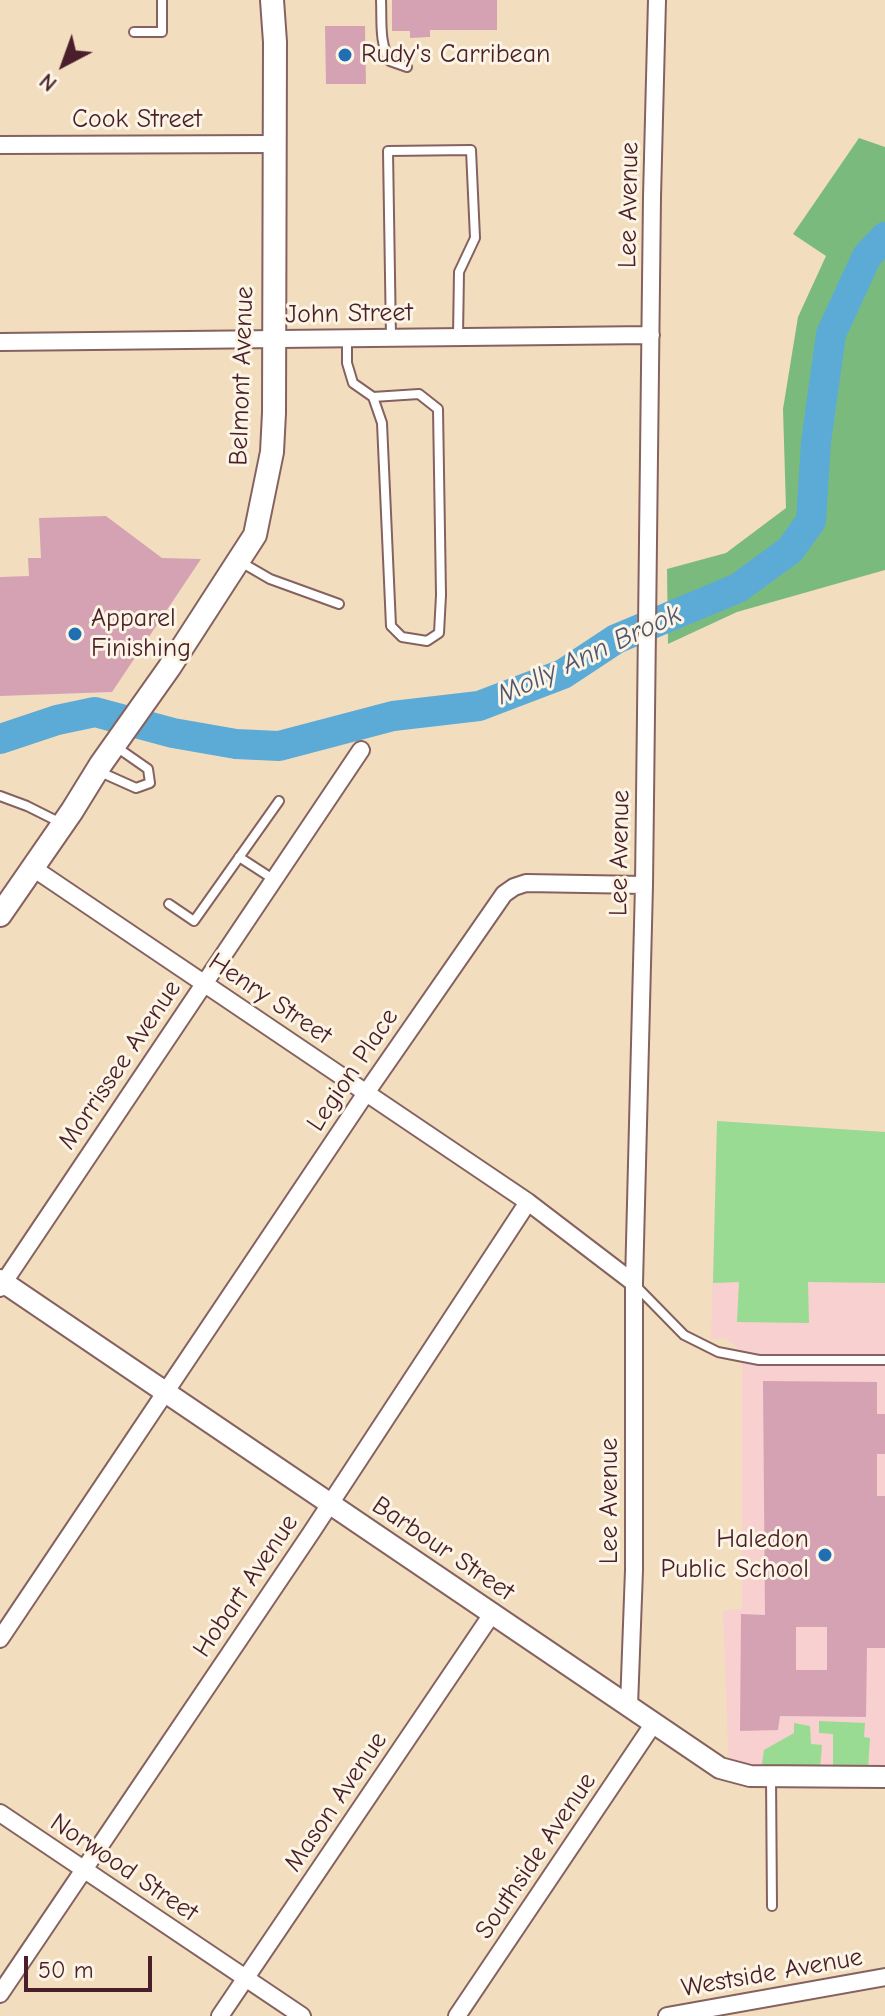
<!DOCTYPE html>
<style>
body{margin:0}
#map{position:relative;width:885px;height:2016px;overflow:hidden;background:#f3ddbf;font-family:"Comic Neue",sans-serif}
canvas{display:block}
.north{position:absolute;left:24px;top:24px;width:80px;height:80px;-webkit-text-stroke:6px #fcf5e5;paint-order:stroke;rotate:221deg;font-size:22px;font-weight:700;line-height:32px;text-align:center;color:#4a1f2b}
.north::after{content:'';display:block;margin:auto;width:28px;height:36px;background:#4a1f2b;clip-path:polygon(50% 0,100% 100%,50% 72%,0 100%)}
.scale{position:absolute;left:24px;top:1956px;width:128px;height:36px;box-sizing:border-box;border:4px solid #4a1f2b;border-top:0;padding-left:10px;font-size:24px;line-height:28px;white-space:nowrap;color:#4a1f2b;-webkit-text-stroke:6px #fcf5e5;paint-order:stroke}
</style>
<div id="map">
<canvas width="885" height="2016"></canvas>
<div class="north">N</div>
<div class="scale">50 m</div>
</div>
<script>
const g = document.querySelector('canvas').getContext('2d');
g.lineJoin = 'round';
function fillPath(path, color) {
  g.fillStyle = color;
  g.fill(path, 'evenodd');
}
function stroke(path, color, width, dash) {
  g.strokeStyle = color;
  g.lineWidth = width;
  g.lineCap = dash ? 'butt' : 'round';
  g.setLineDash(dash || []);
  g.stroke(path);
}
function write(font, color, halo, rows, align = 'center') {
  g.font = font + ' "Comic Neue",sans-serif';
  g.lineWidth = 6;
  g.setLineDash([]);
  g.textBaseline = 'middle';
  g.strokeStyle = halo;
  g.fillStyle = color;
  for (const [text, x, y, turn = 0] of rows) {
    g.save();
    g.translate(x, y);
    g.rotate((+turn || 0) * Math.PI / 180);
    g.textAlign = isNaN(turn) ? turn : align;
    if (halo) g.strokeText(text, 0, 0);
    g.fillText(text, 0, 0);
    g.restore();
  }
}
fillPath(new Path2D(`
 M717,1121l168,11v648l-156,-9 -6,-160 19,-2v-258l-17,-13 -14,1z`), '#f7d0cf');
fillPath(new Path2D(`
 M717,1121l168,11v151l-77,-1 1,41 -72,-1 2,-40 -26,1z
 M819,1721l46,2 -1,14 6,1 -2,31 -35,1v-36l-14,-1z
 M794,1723l16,3 1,18 11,1 -2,23 -54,-1 -4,-3 2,-14 30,-17z`), '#99db93');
fillPath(new Path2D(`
 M859,138l26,9v423l-148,42 -69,32 -1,-75 59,-16 60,-45 -3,-99 15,-92 28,-61 -33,-22z`), '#7abb7d');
stroke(new Path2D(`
 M0,739l57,-19 38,-8 78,21 63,11 43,2 114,-30 86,-10 84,-32 53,-35 122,-51 52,-38 21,-29 5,-79 15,-108 36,-78 18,-19`), '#5cabd6', 30);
fillPath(new Path2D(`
 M392,0h105v30h-67v7l-20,1v-7h-18z
 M325,26h40l1,58h-40z
 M106,516l56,42 39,1 -89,133 -112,4v-119l29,-1 -1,-18h13l-2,-40z
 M763,1381l114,1v32h8v40h-8v42h8v152h-18l-1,69 -86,-1 -2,14 -38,1 1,-117 24,1zM796,1627h31v43h-31z`), '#d5a2b4');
const service = new Path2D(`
 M381,0c1,21 -2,43 9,61l17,6
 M134,32h28v-32
 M347,338v25l6,20 20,14 9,26 9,203 11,11 25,4 12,-8 2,-38 -3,-186 -19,-15 -46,3
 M391,338l-3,-187 83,-1 4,88 -16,34 -1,64
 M239,561l31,18 69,25
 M98,771l38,17 14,-5 -2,-14 -33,-23
 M0,796l27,10 36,18
 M239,857l34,22
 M169,904l25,17 85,-120
 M634,1284l50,51 34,17 41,8h126
 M771,1776l1,130`);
const minor = new Path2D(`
 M0,145l274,-1
 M0,342l651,-7
 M33,868l495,334 106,81
 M0,1288l361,-538
 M0,1639l366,-546 138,-199 10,-7 12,-4 118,2
 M629,1706l5,-136v-287l10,-398 8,-688 5,-197
 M0,1813l302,203
 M0,1994l311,-461 217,-331
 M220,2016l272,-402
 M457,2016l197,-293
 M667,2016l218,-39`);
const tertiary = new Path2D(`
 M0,1280l720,488 30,8 135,1`);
const secondary = new Path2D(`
 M0,915l72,-104 29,-47 68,-96 86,-133 17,-83 2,-39 1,-371 -3,-42`);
stroke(service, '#85625f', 12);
stroke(minor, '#85625f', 20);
stroke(tertiary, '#85625f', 24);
stroke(secondary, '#85625f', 26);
stroke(service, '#fff', 8);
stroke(minor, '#fff', 16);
stroke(tertiary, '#fff', 20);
stroke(secondary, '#fff', 22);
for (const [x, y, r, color] of [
 [345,55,8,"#1f6fb2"],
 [75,634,8,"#1f6fb2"],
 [825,1555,8,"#1f6fb2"]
]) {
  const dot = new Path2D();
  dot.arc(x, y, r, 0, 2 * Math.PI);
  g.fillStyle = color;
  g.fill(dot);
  stroke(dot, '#fcf5e5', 3);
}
write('26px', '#4a1f2b', '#fcf5e5', [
 ["Rudy's Carribean",361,55],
 ["Apparel",91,619],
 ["Finishing",91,649],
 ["Haledon",809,1540,"right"],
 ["Public School",809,1570,"right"]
], 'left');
write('26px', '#4a1f2b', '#fcf5e5', [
 ["Cook Street",137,120],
 ["Lee Avenue",629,205,-89],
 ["John Street",349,314,-1],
 ["Belmont Avenue",242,376,-88],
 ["Lee Avenue",620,853,-89],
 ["Henry Street",270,999,34],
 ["Morrissee Avenue",120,1065,-56],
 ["Legion Place",353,1070,-56],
 ["Lee Avenue",610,1501,-90],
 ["Barbour Street",443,1549,34],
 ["Hobart Avenue",246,1586,-56],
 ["Mason Avenue",336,1802,-56],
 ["Southside Avenue",536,1856,-56],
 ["Norwood Street",124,1868,34],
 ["Westside Avenue",772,1973,-10]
]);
write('italic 28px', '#51576f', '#fcf5e5', [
 ["Molly Ann Brook",589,655,-25]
]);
</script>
